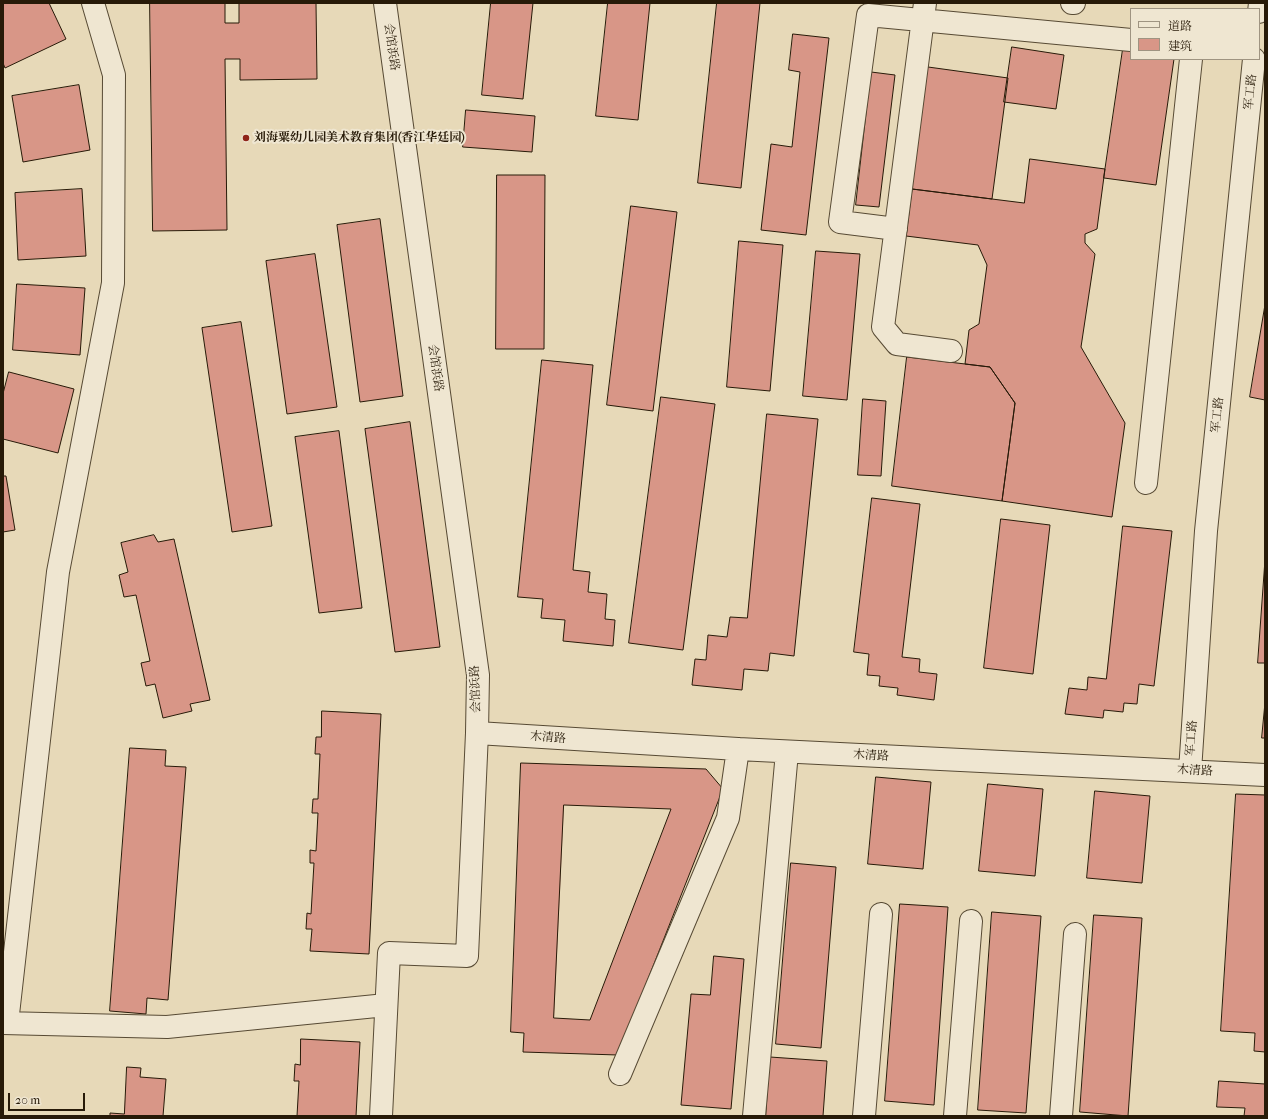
<!DOCTYPE html>
<meta charset="utf-8">
<style>
body{margin:0}
#map{position:relative;width:1268px;height:1119px;overflow:hidden;background:#e7d9b8;font-family:"IM FELL French Canon","Noto Serif SC",serif}
canvas{display:block}
.frame{position:absolute;inset:0;border:4px solid #271a08;pointer-events:none}
.legend{position:absolute;left:1130px;top:8px;width:130px;height:52px;box-sizing:border-box;background:#efe6d1;border:1px solid #9f9481;margin:0;padding:5px 7px;list-style:none;font-size:12px;color:#271a08}
.legend li{display:flex;align-items:center;gap:8px;height:20px}
.legend b{width:20px;border:1px solid #9f9481}
.scale{position:absolute;left:8px;top:1093px;width:77px;height:18px;box-sizing:border-box;border:2px solid #271a08;border-top:0;padding-left:5px;font-size:12px;line-height:14px;white-space:nowrap;color:#271a08;-webkit-text-stroke:3px #efe6d1;paint-order:stroke}
</style>
<div id="map">
<canvas width="1268" height="1119"></canvas>
<div class="frame"></div>
<ul class="legend">
<li><b style="height:5px;background:#efe6d1"></b>道路</li>
<li><b style="height:11px;background:#d89687"></b>建筑</li>
</ul>
<div class="scale">20 m</div>
</div>
<script>
const g = document.querySelector('canvas').getContext('2d');
g.lineJoin = 'round';
function fillPath(path, color) {
  g.fillStyle = color;
  g.fill(path, 'evenodd');
}
function stroke(path, color, width, dash) {
  g.strokeStyle = color;
  g.lineWidth = width;
  g.lineCap = dash ? 'butt' : 'round';
  g.setLineDash(dash || []);
  g.stroke(path);
}
function write(font, color, halo, rows, align = 'center') {
  g.font = font + ' "IM FELL French Canon","Noto Serif SC",serif';
  g.lineWidth = 4;
  g.setLineDash([]);
  g.textBaseline = 'middle';
  g.strokeStyle = halo;
  g.fillStyle = color;
  for (const [text, x, y, turn = 0] of rows) {
    g.save();
    g.translate(x, y);
    g.rotate((+turn || 0) * Math.PI / 180);
    g.textAlign = isNaN(turn) ? turn : align;
    if (halo) g.strokeText(text, 0, 0);
    g.fillText(text, 0, 0);
    g.restore();
  }
}
const building = new Path2D(`
 M3,3h46l17,36 -61,29 -2,-5z
 M150,3h75v20h14v-20h77l1,76 -77,1v-21h-15l2,171 -74,1z
 M491,3h42l-10,96 -41,-4z
 M608,3h42l-12,117 -42,-4z
 M717,3h43l-19,185 -43,-5z
 M793,34l36,4 -23,197 -45,-5 10,-86 21,3 8,-75 -11,-2z
 M1012,47l52,8 -8,54 -52,-7z
 M1123,49l8,1v9h43l-18,126 -52,-7z
 M928,67l80,11 -16,121 -80,-10z
 M871,72l24,3 -16,132 -23,-2z
 M79,85l11,65 -67,12 -11,-66z
 M466,110l69,6 -3,36 -69,-5z
 M1030,159l75,10 -8,60 -12,5v9l10,11 -14,93 44,76 -13,94 -110,-16 13,-98 -25,-36 -25,-3 4,-34 10,-6 8,-59 -9,-20 -72,-9 6,-47 112,14z
 M497,175h48l-1,174h-48z
 M82,189l4,67 -68,4 -3,-67z
 M631,206l46,6 -24,199 -46,-6z
 M380,219l23,177 -43,6 -23,-177z
 M739,241l44,4 -13,146 -43,-4z
 M816,251l44,3 -13,146 -44,-4z
 M315,254l22,153 -50,7 -21,-153z
 M17,284l68,4 -5,67 -67,-5z
 M1265,305v95l-15,-3z
 M241,322l31,204 -40,6 -30,-204z
 M907,357l83,10 25,36 -13,98 -110,-15z
 M542,360l51,5 -20,205 17,2 -2,20 19,2 -2,25 10,1 -2,26 -50,-5 2,-21 -24,-2 2,-19 -25,-2z
 M9,372l65,17 -16,64 -55,-14v-45z
 M661,397l54,7 -32,246 -54,-7z
 M863,399l23,2 -5,75 -23,-1z
 M767,414l51,5 -24,237 -24,-3 -2,18 -24,-2 -2,21 -50,-5 3,-26 11,1 2,-25 19,2 3,-20 17,1z
 M410,422l30,225 -45,5 -30,-223z
 M339,431l23,177 -43,5 -24,-176z
 M3,476h3l9,54 -12,2z
 M872,498l48,6 -18,153 18,2 -1,13 18,2 -3,26 -37,-5 1,-7 -19,-2 1,-10 -13,-1 2,-21 -15,-2z
 M1001,519l49,6 -17,149 -49,-6z
 M1123,526l49,5 -18,155 -15,-2 -2,20 -13,-1 -1,9 -19,-2 -1,8 -38,-4 4,-26 18,2 1,-13 18,2z
 M154,535l4,7 16,-3 36,161 -20,4 2,7 -29,7 -8,-34 -9,2 -5,-23 9,-2 -14,-66 -12,2 -5,-22 9,-3 -7,-29z
 M1265,560v103h-7z
 M1265,703v35h-3z
 M322,711l59,3 -12,240 -59,-3 2,-22h-6l1,-16 4,1 3,-51h-4v-13l6,1 2,-38h-6l1,-14h5l2,-45h-5l1,-17h5z
 M130,748l36,2 -1,16 21,1 -18,233 -21,-2 -1,16 -36,-3z
 M521,763l185,6 17,20 -105,266 -95,-3 1,-19 -13,-1zM564,805l107,4 -81,211 -36,-2z
 M876,777l55,5 -8,87 -55,-5z
 M988,784l55,5 -8,87 -56,-5z
 M1095,791l55,5 -8,87 -55,-5z
 M1236,794l29,1v257l-11,-1 1,-18 -34,-2z
 M791,863l45,4 -15,181 -45,-4z
 M900,904l48,3 -14,198 -49,-4z
 M992,912l49,4 -15,197 -48,-3z
 M1094,915l48,3 -14,198 -48,-4z
 M714,956l30,3 -13,150 -50,-4 10,-111 19,1z
 M301,1039l59,3 -4,74h-59l2,-35h-5l1,-17 5,1z
 M770,1057l57,4 -4,55h-57z
 M127,1067l14,1 -1,9 26,2 -3,37h-53v-3l14,1z
 M1219,1081l46,3v32h-21l1,-8 -28,-1z`);
fillPath(building, '#d89687');
stroke(building, '#271a08', 1);
const minor = new Path2D(`
 M925,3l-42,324 14,17 54,7
 M1072,3h2
 M1259,12l1,-9
 M896,229l-56,-7 28,-207 263,25
 M1146,483l45,-424
 M477,733l261,16 527,26
 M1190,771l16,-240 48,-472
 M3,1023l164,4 219,-22
 M7,1023l51,-451 55,-289 1,-208 -21,-72
 M620,1074l108,-256 10,-69
 M381,1116l8,-163 78,3 10,-223 1,-58 -93,-672
 M754,1116l33,-364
 M864,1116l17,-202
 M955,1116l16,-195
 M1061,1116l14,-182`);
stroke(minor, '#574a34', 24);
stroke(minor, '#efe6d1', 22);
for (const [x, y, r, color] of [
 [246,138,4,"#8f2418"]
]) {
  const dot = new Path2D();
  dot.arc(x, y, r, 0, 2 * Math.PI);
  g.fillStyle = color;
  g.fill(dot);
  stroke(dot, '#efe6d1', 1.5);
}
write('12px', '#271a08', '#efe6d1', [
 ["会馆浜路",391,47,82],
 ["军工路",1251,92,-84],
 ["会馆浜路",435,368,82],
 ["军工路",1218,415,-84],
 ["会馆浜路",476,689,-92],
 ["木清路",548,738,4],
 ["军工路",1192,738,-86],
 ["木清路",871,756,3],
 ["木清路",1195,771,3]
]);
write('bold 12px', '#271a08', '#efe6d1', [
 ["刘海粟幼儿园美术教育集团(香江华廷园)",254,138]
], 'left');
</script>
